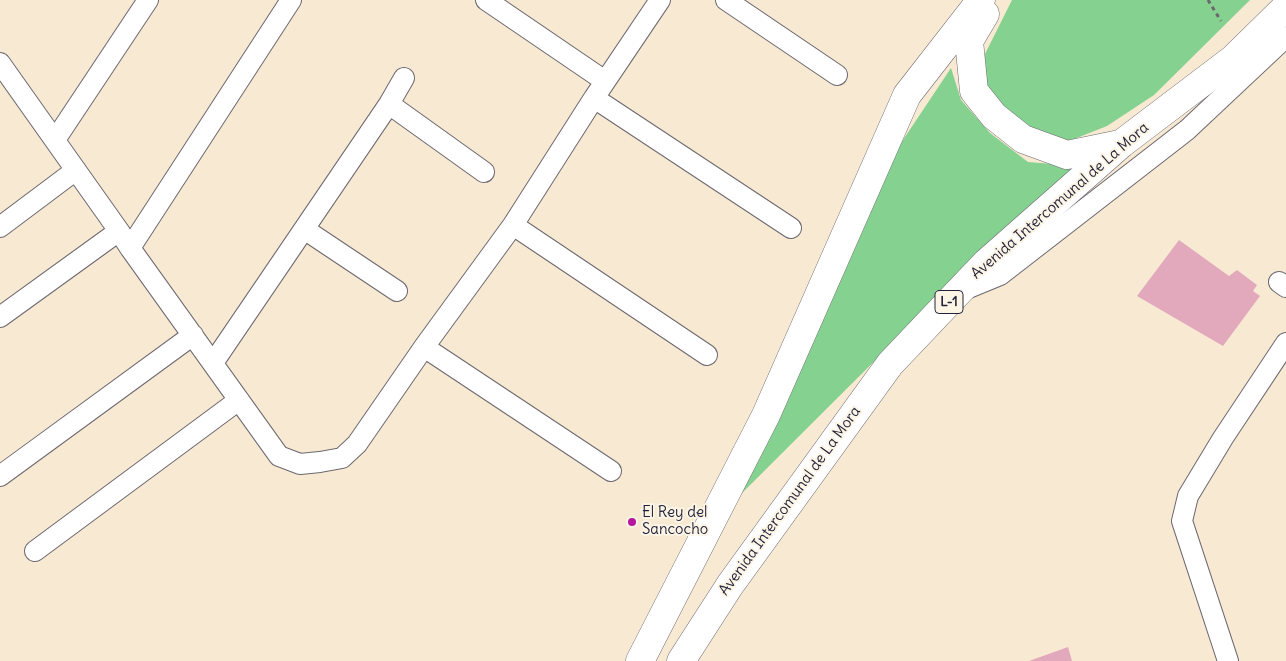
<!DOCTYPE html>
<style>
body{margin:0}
canvas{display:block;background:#f7e9d2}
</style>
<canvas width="1286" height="661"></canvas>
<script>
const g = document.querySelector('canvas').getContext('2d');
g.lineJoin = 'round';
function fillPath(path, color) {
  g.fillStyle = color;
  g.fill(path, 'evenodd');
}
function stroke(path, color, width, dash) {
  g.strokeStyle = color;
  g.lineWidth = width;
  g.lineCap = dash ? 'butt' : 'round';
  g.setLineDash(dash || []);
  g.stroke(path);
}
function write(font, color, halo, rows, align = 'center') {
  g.font = font + ' Delius,sans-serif';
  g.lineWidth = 4;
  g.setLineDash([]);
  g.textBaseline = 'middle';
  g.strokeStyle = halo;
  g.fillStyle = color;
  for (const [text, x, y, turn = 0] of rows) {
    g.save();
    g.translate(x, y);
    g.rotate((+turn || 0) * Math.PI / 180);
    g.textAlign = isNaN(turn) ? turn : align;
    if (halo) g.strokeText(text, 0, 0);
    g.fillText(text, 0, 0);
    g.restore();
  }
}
fillPath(new Path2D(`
 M1012,0h238l-96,95 -47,31 -43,17 -39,-14 -43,-42 -2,-23z
 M951,68l10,32 29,33 38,29 48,4 -65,59 -281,280 163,-350z`), '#85d18f');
fillPath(new Path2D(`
 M1179,240l50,36 8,-6 20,15 -4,6 7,5 -37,50 -86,-50z
 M1068,647l4,14h-43z`), '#e2a9bd');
const minor = new Path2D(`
 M486,0l119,81
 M726,0l111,75
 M0,63l119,168 11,17 149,208 21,8 20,-2 22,-4 15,-14 67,-97 89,-122 81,-127 66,-98
 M594,98l197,130
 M389,104l95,68
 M55,140l93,-140
 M513,225l194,130
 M0,227l76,-57
 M304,229l93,62
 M130,248l161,-248
 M1279,282l7,5
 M966,289l34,-14 187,-145 99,-93
 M0,317l119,-86
 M424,347l187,124
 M213,363l176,-259 15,-26
 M0,476l193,-141
 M35,551l204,-151
 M1228,661l-46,-140 6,-25 35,-58 63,-95`);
const primary = new Path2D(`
 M985,14l-16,27 5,50 20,25 29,23 44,16 53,-11
 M640,661l126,-246 141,-320 74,-95
 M681,661l49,-76 160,-221 96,-101 135,-119 112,-85 53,-52`);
stroke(minor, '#6d6870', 22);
stroke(primary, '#6d6870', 29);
stroke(new Path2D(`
 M1208,0l13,21`), '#6d6870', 3, [4, 4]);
stroke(minor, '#fff', 20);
stroke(primary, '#fff', 28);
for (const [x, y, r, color] of [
 [632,522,5,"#b5179e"]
]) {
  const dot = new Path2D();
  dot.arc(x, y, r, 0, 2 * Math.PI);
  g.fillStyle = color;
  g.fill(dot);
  stroke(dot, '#fcf5e5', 2);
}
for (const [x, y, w] of [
 [949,302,28]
]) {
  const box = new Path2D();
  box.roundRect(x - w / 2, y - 11.5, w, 23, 4);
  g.fillStyle = '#fcf5e5';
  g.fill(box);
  stroke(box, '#22223b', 1);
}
write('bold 14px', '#22223b', null, [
 ["L-1",949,302]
]);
write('15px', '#22223b', '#fcf5e5', [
 ["Avenida Intercomunal de La Mora",1060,201,-41],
 ["Avenida Intercomunal de La Mora",790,501,-54]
]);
write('15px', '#22223b', '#fcf5e5', [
 ["El Rey del",642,513],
 ["Sancocho",642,530]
], 'left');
</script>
